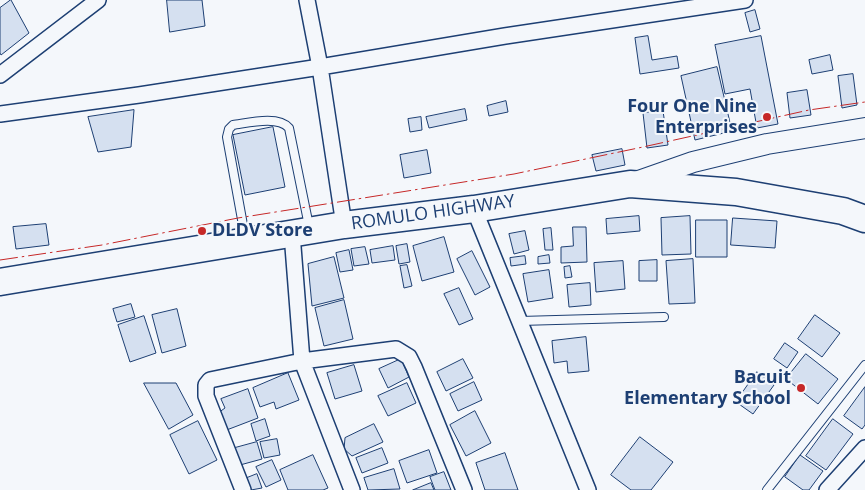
<!DOCTYPE html>
<style>
body{margin:0}
canvas{display:block;background:#f4f7fb}
</style>
<canvas width="865" height="490"></canvas>
<script>
const g = document.querySelector('canvas').getContext('2d');
g.lineJoin = 'round';
function fillPath(path, color) {
  g.fillStyle = color;
  g.fill(path, 'evenodd');
}
function stroke(path, color, width, dash) {
  g.strokeStyle = color;
  g.lineWidth = width;
  g.lineCap = dash ? 'butt' : 'round';
  g.setLineDash(dash || []);
  g.stroke(path);
}
function write(font, color, halo, rows, align = 'center') {
  g.font = font + ' "Open Sans",sans-serif';
  g.lineWidth = 4;
  g.setLineDash([]);
  g.textBaseline = 'middle';
  g.strokeStyle = halo;
  g.fillStyle = color;
  for (const [text, x, y, turn = 0] of rows) {
    g.save();
    g.translate(x, y);
    g.rotate((+turn || 0) * Math.PI / 180);
    g.textAlign = isNaN(turn) ? turn : align;
    if (halo) g.strokeText(text, 0, 0);
    g.fillText(text, 0, 0);
    g.restore();
  }
}
const building = new Path2D(`
 M11,0l18,33 -28,22 -1,-2v-45z
 M167,0h35l3,26 -35,6z
 M755,10l5,19 -10,3 -5,-19z
 M648,36l4,24 25,-4 2,12 -39,6 -5,-36z
 M761,36l17,88 -21,4 -7,-39 -25,5 -10,-49z
 M830,55l3,15 -21,4 -3,-14z
 M717,67l15,64 -37,9 -14,-64z
 M853,74l4,31 -15,3 -4,-32z
 M807,90l4,25 -21,3 -3,-25z
 M506,101l2,11 -19,4 -2,-10z
 M465,109l2,11 -38,8 -3,-11z
 M134,110l-3,37 -33,5 -10,-35z
 M663,111l5,34 -21,3 -4,-35z
 M421,117l1,13 -12,2 -2,-13z
 M273,127l12,60 -40,8 -12,-60z
 M622,149l3,16 -29,6 -4,-16z
 M427,150l4,23 -27,5 -4,-23z
 M639,216l1,15 -33,3 -1,-15z
 M690,216l1,38 -29,1 -1,-37z
 M733,218l44,3 -2,27 -44,-3z
 M696,220h31v37h-31z
 M46,224l3,21 -33,4 -3,-22z
 M573,227h13l1,35 -26,1v-16l12,-1z
 M551,228l2,22h-8l-2,-21z
 M525,231l4,19 -15,4 -5,-20z
 M444,237l10,35 -32,9 -9,-35z
 M407,244l3,18 -11,2 -3,-18z
 M393,246l2,14 -23,3 -2,-13z
 M365,247l4,17 -15,2 -3,-17z
 M349,250l4,20 -13,2 -4,-19z
 M472,251l18,36 -15,8 -18,-36z
 M549,255l1,8 -12,1v-7z
 M525,256l1,8 -15,2 -1,-8z
 M334,257l10,41 -32,8 -4,-42z
 M693,259l2,44 -26,1 -3,-43z
 M657,260v21h-18v-20z
 M623,261l2,28 -29,3 -2,-29z
 M407,265l5,21 -8,2 -4,-22z
 M570,266l2,11 -7,1 -1,-11z
 M549,270l4,28 -25,4 -5,-28z
 M590,283l1,22 -22,2 -2,-22z
 M459,288l14,31 -14,6 -15,-31z
 M344,300l9,39 -29,7 -9,-38z
 M131,304l4,13 -18,5 -4,-13z
 M177,309l9,37 -24,7 -10,-38z
 M815,315l25,18 -18,24 -24,-18z
 M144,316l12,37 -26,9 -12,-37z
 M586,337l3,34 -21,2 -1,-12 -13,2 -2,-22z
 M785,343l13,9 -11,16 -13,-9z
 M806,354l32,25 -20,25 -32,-25z
 M401,359l8,18 -21,11 -9,-19z
 M463,359l10,19 -27,13 -9,-19z
 M354,365l8,26 -27,8 -8,-26z
 M757,372l17,13 -21,29 -17,-12z
 M288,373l11,27 -23,9 -2,-7 -14,5 -7,-19z
 M474,382l8,18 -24,11 -8,-17z
 M144,383h32l17,32 -24,14z
 M407,383l9,20 -28,13 -10,-20z
 M865,387v38l-3,4 -18,-13z
 M248,389l10,29 -34,13 -6,-18 7,-5 -4,-9z
 M475,411l16,32 -25,13 -16,-31z
 M265,419l5,17 -14,5 -5,-17z
 M833,419l20,15 -27,36 -20,-14z
 M198,421l19,39 -28,14 -19,-39z
 M374,424l9,18 -31,14 -8,-7 1,-11z
 M640,437l33,25 -22,28h-20l-20,-15z
 M277,439l3,16 -16,3 -4,-16z
 M257,442l5,17 -22,6 -5,-17z
 M382,448l6,15 -26,10 -6,-15z
 M429,450l8,23 -30,10 -8,-22z
 M505,453l13,37h-33l-9,-27z
 M313,455l15,33 -5,2h-35l-8,-20z
 M800,455l23,16 -14,19h-6l-18,-13z
 M272,460l9,20 -15,7 -10,-20z
 M394,469l6,20 -32,1 -4,-12z
 M444,472l7,18h-16l-5,-13z
 M257,474l5,14 -11,2 -4,-12z
 M431,483l3,7h-21z`);
fillPath(building, '#d5e0f0');
stroke(building, '#1d3f73', 1);
const lane = new Path2D(`
 M245,236l-18,-99 2,-8 4,-4c15,-2 45,-10 56,3l20,98
 M520,321l144,-4
 M767,490l98,-125`);
const street = new Path2D(`
 M307,0l13,67 185,-31 240,-36
 M0,75l98,-75
 M0,114l139,-19 181,-28 24,158
 M474,209l114,281
 M292,234l10,127 50,129
 M243,490l-37,-94v-11l4,-5 92,-19 94,-12 13,8 5,10 50,123
 M827,490l38,-42`);
const secondary = new Path2D(`
 M636,182l57,-20 74,-18 98,-16`);
const highway = new Path2D(`
 M0,282l344,-57 130,-16 156,-25 106,8 107,19 22,8`);
stroke(lane, '#1d3f73', 10);
stroke(street, '#1d3f73', 18);
stroke(secondary, '#1d3f73', 22);
stroke(highway, '#1d3f73', 29);
stroke(lane, '#f4f7fb', 8);
stroke(street, '#f4f7fb', 15);
stroke(secondary, '#f4f7fb', 20);
stroke(highway, '#f4f7fb', 26);
stroke(new Path2D(`
 M0,260l102,-15 136,-27 276,-44 129,-27 166,-37 56,-8`), '#c62828', 1, [18, 4, 2.5, 4]);
for (const [x, y, r, color] of [
 [767,117,5,"#c62828"],
 [202,231,5,"#c62828"],
 [801,388,5,"#c62828"]
]) {
  const dot = new Path2D();
  dot.arc(x, y, r, 0, 2 * Math.PI);
  g.fillStyle = color;
  g.fill(dot);
  stroke(dot, '#f4f7fb', 2);
}
write('bold 18px', '#1d3f73', '#f4f7fb', [
 ["Four One Nine",757,107],
 ["Enterprises",757,128],
 ["DLDV Store",212,231,"left"],
 ["Bacuit",791,378],
 ["Elementary School",791,399]
], 'right');
write('18px', '#1d3f73', '#f4f7fb', [
 ["ROMULO HIGHWAY",433,213,-8]
]);
</script>
